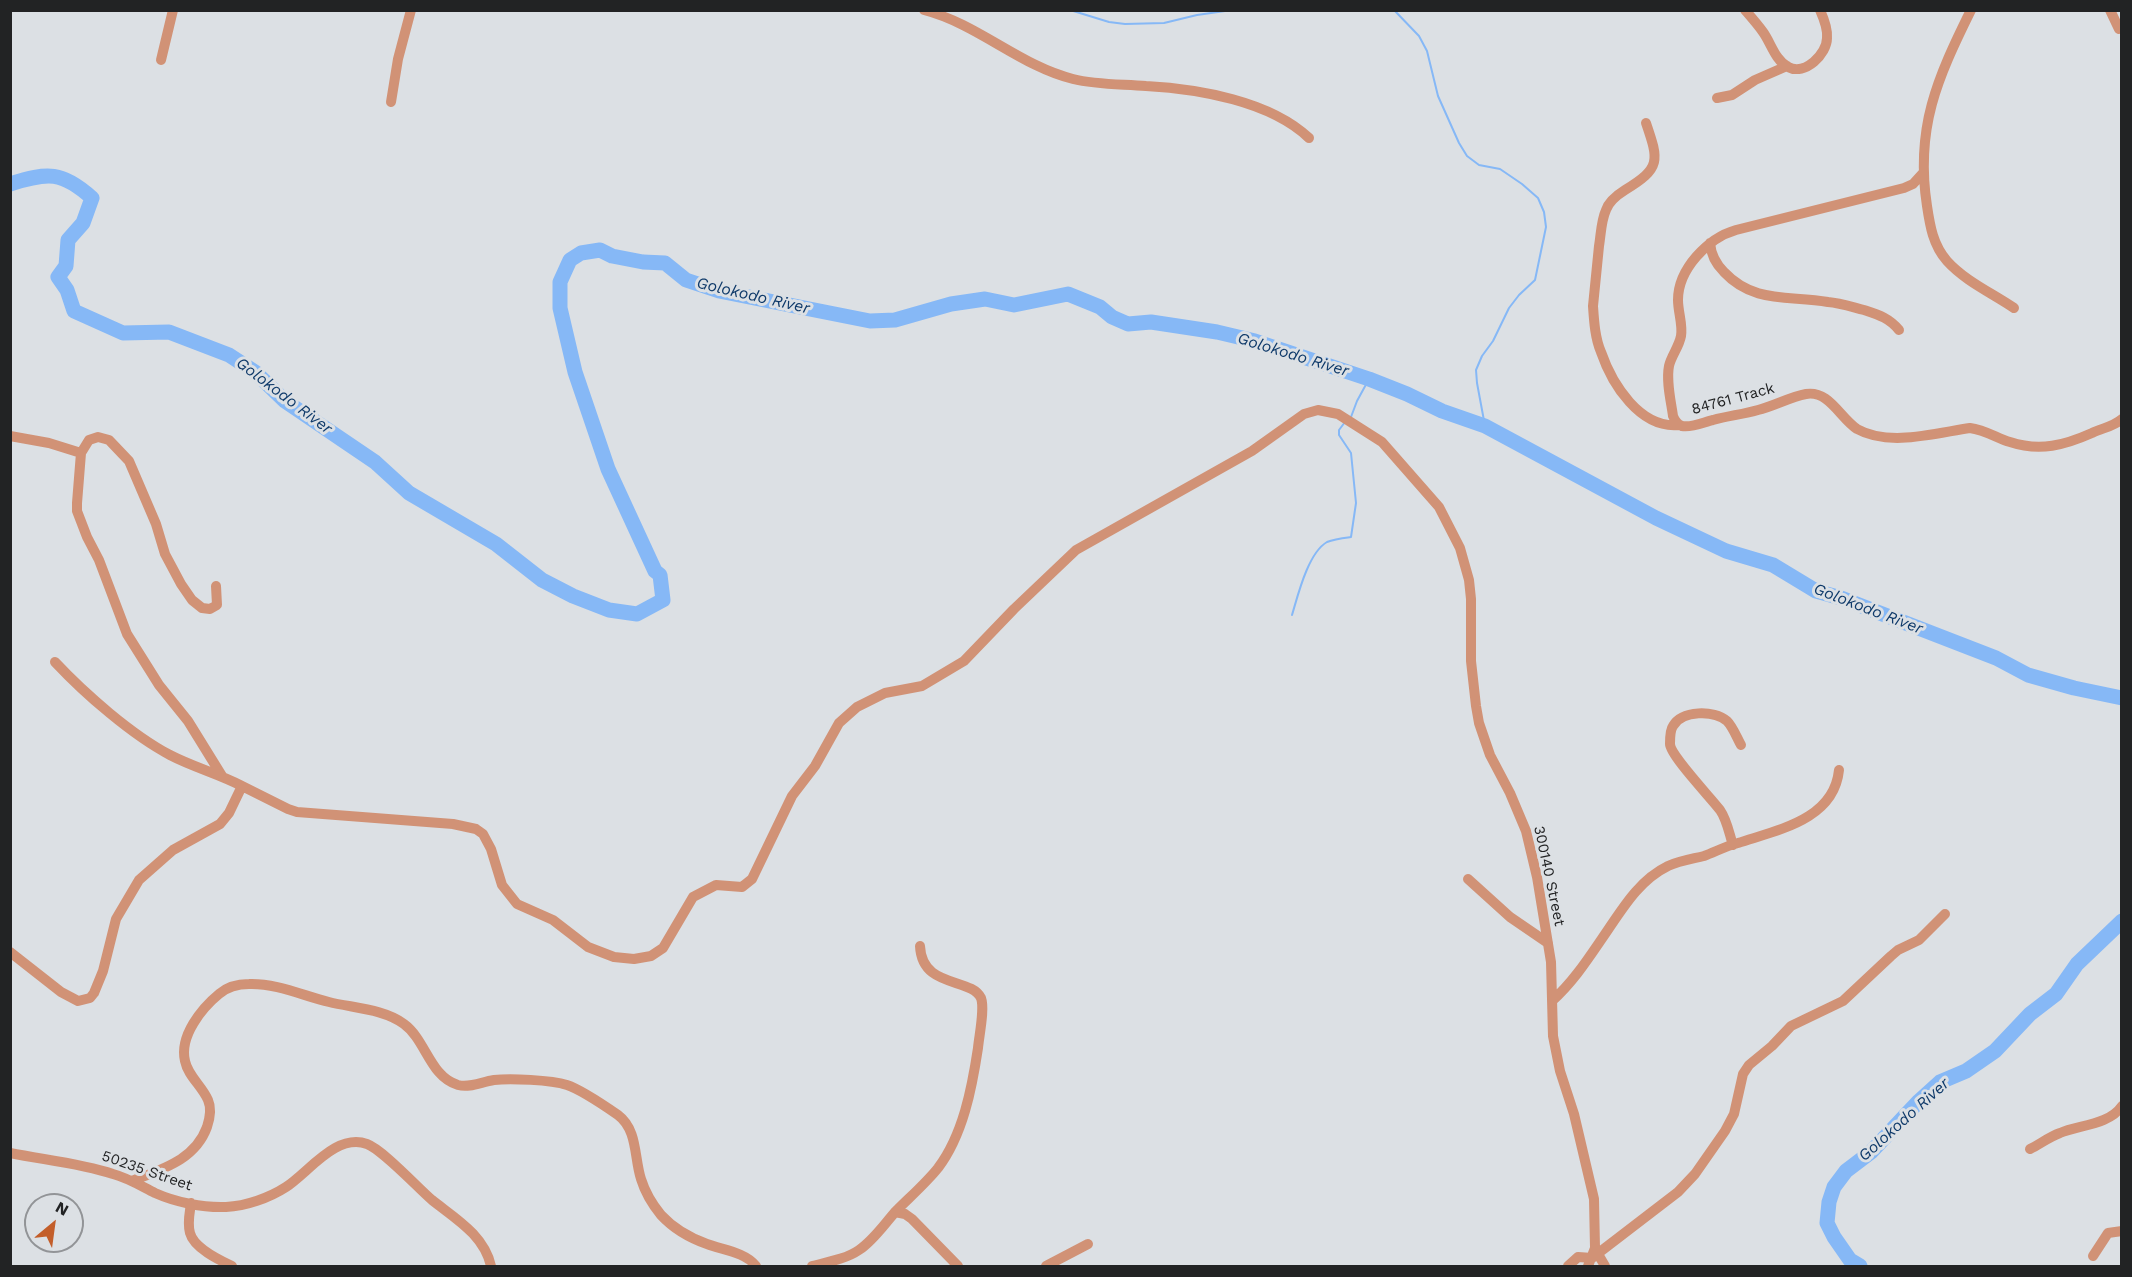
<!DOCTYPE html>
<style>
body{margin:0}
#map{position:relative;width:2132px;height:1277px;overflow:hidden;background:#dce0e4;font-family:"Work Sans",sans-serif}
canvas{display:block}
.frame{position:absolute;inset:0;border:12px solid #222324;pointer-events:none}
.north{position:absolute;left:24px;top:1193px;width:60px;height:60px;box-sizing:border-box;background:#dce0e4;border:2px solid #929497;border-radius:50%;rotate:29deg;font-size:16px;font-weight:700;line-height:24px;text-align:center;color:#222324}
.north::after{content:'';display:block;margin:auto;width:21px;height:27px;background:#c35e2a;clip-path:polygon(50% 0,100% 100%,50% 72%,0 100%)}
</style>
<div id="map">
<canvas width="2132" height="1277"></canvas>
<div class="frame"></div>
<div class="north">N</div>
</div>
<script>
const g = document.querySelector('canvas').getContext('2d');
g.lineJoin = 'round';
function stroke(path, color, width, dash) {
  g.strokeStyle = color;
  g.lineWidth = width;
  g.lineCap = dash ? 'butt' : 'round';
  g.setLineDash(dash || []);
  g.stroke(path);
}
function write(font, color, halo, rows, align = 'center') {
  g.font = font + ' "Work Sans",sans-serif';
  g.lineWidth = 6;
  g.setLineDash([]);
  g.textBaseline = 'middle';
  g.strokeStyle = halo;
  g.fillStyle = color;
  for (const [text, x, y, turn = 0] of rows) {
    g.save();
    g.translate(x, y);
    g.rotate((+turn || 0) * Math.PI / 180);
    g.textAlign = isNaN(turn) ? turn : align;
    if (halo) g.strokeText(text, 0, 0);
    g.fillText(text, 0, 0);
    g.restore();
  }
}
stroke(new Path2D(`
 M1070,10l39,12 16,2 39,-1 33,-8 35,-5
 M1394,10l25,26 8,15 11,45 21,47 8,13 12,9 21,4 22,15 16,14 6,14 2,15 -11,53 -16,15 -10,13 -16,33 -11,15 -6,14 1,13 8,43
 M1351,417l6,-16 12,-22
 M1292,615c6,-20 16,-62 35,-73 7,-3 16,-4 24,-5l5,-34 -5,-50 -12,-18v-5l6,-8`), '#86b8f6', 2);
stroke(new Path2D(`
 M10,184c38,-12 52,-13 82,14l-9,25 -15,17 -2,26 -8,11 9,13 7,21 49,22 46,-1 60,23 26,17 30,29 90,61 34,31 87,51 46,36 31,16 36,14 28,4 26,-14 -3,-25 -5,-4 -47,-102 -33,-97 -15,-64v-26l10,-22 11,-7 19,-3 12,6 31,6 22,1 21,17 33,11 151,30 25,-1 56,-16 34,-5 29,6 54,-11 32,13 12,10 16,7 23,-2 66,10 38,9 114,38 38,15 35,17 43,15 171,92 70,33 47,14 43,26 25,7 155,60 32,17 46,13 48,10
 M1860,1266l-10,-6 -16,-23 -7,-14 2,-21 5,-15 12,-16 25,-19 48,-51 21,-19 26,-11 29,-20 35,-37 26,-20 21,-30 45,-43`), '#86b8f6', 15);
stroke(new Path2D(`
 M924,10c54,14 96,56 149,69 24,6 49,5 73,7 53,3 124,15 163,52
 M1745,10c6,7 13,15 18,22 8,11 12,28 25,35 17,9 39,-13 39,-29 1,-9 -3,-19 -7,-28
 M1971,10c-34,69 -56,118 -44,196 3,20 6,39 20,55 18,20 45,32 67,47
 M2110,10l9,19
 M161,60l12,-50
 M1717,98l15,-3 23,-15 32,-14
 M391,102l7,-43 13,-49
 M1646,123c13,38 15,45 -21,67 -8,5 -16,11 -19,20 -5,11 -5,24 -7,36 -2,20 -4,40 -6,60 1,15 2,32 8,46 11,32 39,77 78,73
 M1923,173l-10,11 -9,4 -168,42c-28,8 -58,39 -58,70 0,12 5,25 3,36 -2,11 -10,20 -12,30 -3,16 2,35 4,50 2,5 4,8 9,10 10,2 22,-4 31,-6 15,-4 31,-6 45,-10 16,-4 32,-13 48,-16 23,-4 34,24 51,35 32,18 79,4 113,-1 15,2 27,10 40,14 30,10 55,3 82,-9 10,-5 21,-6 30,-14
 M1710,243c1,12 6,21 14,29 30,32 65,23 104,30 12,1 24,5 36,8 15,5 25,8 35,20
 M10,436l39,7 32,10
 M216,586l1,19 -7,4 -8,-1 -10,-8 -11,-16 -16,-30 -9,-30 -27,-63 -20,-21 -11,-3 -9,3 -8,13 -4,50v8l10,26 12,23 28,74 32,51 29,36 34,55
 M55,662c30,32 77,73 115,93 23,12 49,19 72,31
 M1733,845c-4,-12 -6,-25 -13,-35 -9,-12 -50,-55 -50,-66 0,-5 0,-14 3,-18 9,-16 41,-16 54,-5 6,6 10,17 14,24
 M1468,879l42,38 38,26
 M10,952l51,40 17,9 12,-3 4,-5 9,-22 13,-52 23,-39 34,-30 47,-26 9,-11 13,-27 46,23 9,3 156,12 23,5 7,5 8,15 11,36 15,19 36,16 35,27 26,10 20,2 17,-3 12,-8 30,-51 23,-12 26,2 10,-8 40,-83 23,-30 24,-43 18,-16 28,-14 37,-7 42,-25 50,-52 62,-59 176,-99 52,-37 14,-4 20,4 44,28 57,65 21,41 9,32 2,19v62l5,45 3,17 11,32 20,38 16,38 11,46 14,85 2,74 7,35 14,43 20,85 1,49 -7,18
 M1552,1001c20,-18 34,-39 49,-61 19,-27 36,-59 67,-74 11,-5 24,-7 36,-10 11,-4 22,-10 34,-13 39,-13 96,-23 101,-73
 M2030,1149c10,-5 19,-12 30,-16 19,-8 49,-8 62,-27
 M10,1153c35,7 70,10 103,21 15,4 28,12 42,19 20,9 48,15 71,14 20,-1 43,-9 60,-20 23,-15 50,-54 81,-43 16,6 50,43 65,56 24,19 52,35 59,66
 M132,1181c30,-12 63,-21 75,-54 3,-9 5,-18 1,-27 -6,-14 -20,-24 -23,-39 -6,-25 17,-53 34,-67 8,-7 20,-10 30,-10 27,-1 55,12 80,18 24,6 55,7 75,22 22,16 26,53 54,61 12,3 23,-3 36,-5 16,-2 57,0 73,5 15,5 38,21 51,30 20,15 16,43 23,64 4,13 11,25 20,36 12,13 29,23 46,29 16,6 38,8 49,22
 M191,1203c-1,9 -4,20 -1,30 4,15 29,27 42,33
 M895,1212l10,2 7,5 46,47
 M1598,1254l7,12
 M2093,1256l15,-23 14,-2
 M812,1266c16,-4 34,-7 47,-16 15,-10 26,-27 38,-40 14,-14 29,-27 41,-42 25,-33 34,-80 40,-120 1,-12 7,-39 3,-50 -10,-21 -59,-9 -61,-52
 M1046,1266l42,-22
 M1568,1266l10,-9 14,1 86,-66 17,-18 30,-43 9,-17 9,-40 6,-9 23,-19 19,-20 52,-25 48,-45 7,-6 21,-10 26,-26`), '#d19276', 10);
write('15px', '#222324', '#dce0e4', [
 ["84761 Track",1733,399,-15],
 ["300140 Street",1549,876,78],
 ["50235 Street",147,1171,19]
]);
write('italic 16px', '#0f3a6a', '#dce0e4', [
 ["Golokodo River",753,296,13],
 ["Golokodo River",1293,355,17],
 ["Golokodo River",284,396,37],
 ["Golokodo River",1868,609,21],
 ["Golokodo River",1904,1120,-42]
]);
</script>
